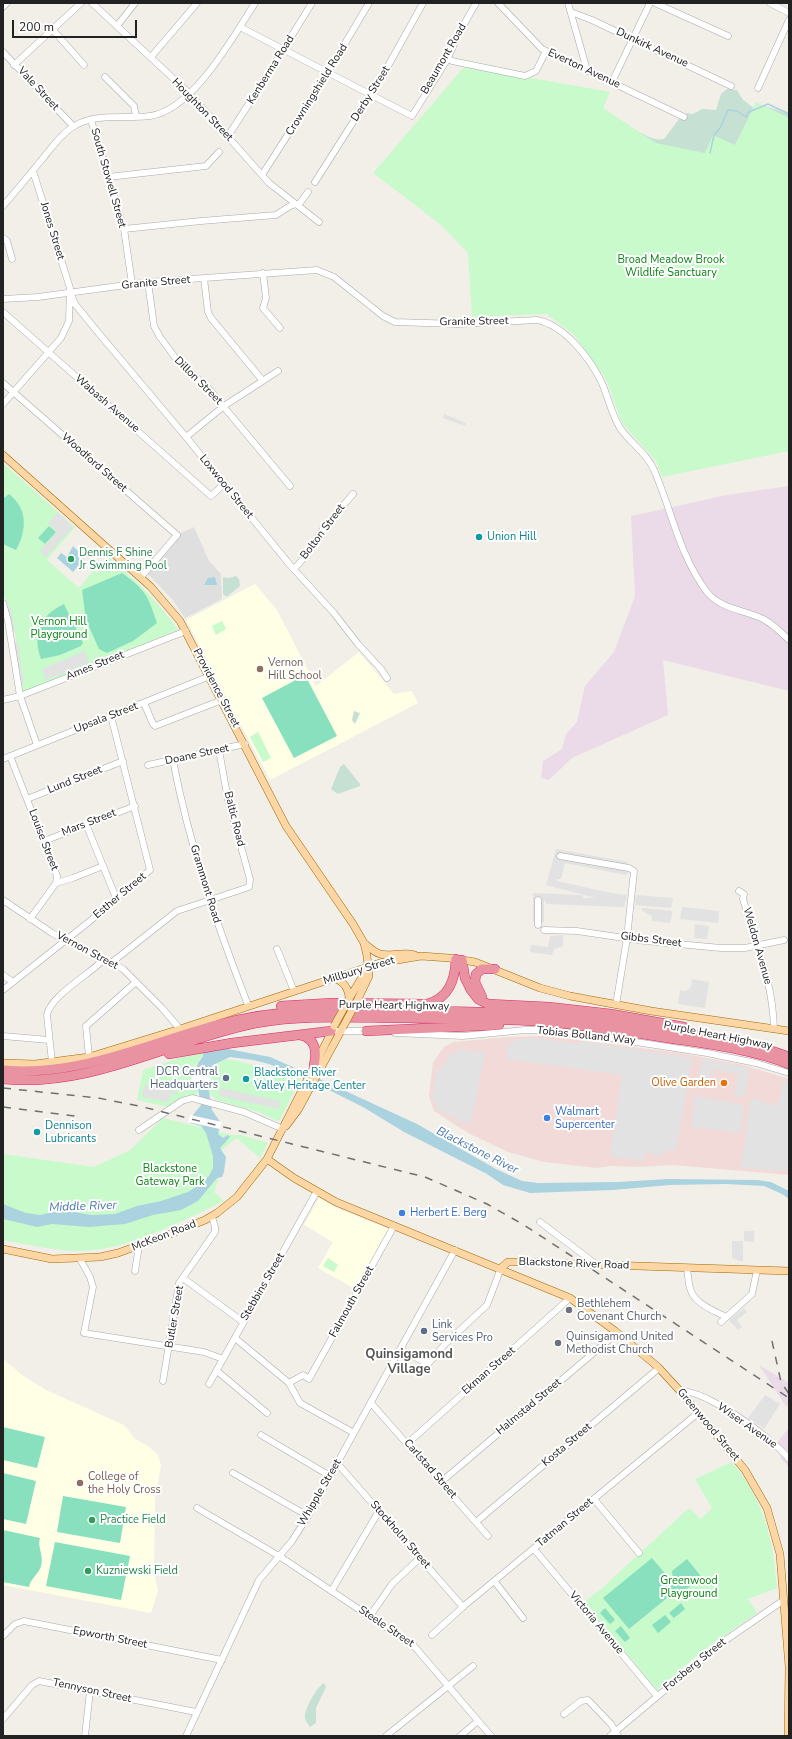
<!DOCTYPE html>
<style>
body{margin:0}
#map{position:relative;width:792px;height:1739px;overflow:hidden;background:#f2efe9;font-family:"Nunito Sans",sans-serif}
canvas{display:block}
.frame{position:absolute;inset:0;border:4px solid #222;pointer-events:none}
.scale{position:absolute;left:12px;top:20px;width:125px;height:18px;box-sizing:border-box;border:2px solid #222;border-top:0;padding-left:5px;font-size:12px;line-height:14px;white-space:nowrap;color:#222;-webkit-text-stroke:3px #fff;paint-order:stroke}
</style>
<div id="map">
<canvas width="792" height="1739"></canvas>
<div class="frame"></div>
<div class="scale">200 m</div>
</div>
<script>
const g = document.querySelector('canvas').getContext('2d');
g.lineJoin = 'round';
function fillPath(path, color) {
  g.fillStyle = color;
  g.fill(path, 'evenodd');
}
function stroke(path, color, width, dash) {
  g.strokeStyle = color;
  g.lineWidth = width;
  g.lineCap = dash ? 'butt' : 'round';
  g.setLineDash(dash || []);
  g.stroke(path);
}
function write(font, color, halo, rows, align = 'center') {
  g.font = font + ' "Nunito Sans",sans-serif';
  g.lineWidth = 4;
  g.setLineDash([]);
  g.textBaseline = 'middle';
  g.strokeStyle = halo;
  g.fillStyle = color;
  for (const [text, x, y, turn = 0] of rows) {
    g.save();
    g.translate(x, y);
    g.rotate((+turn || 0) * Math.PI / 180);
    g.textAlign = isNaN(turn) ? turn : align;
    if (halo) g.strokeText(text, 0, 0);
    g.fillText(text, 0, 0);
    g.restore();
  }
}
fillPath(new Path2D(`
 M194,527l15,34 12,13 1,25 -37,19 -13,-19 -25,-26 34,-40z`), '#e0dfdf');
fillPath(new Path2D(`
 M546,1036l135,17 63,12 45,14v96l-116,-10 -34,2 -28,-1 -14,2 -53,-6 -36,-10 -40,-19 -34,-22 -5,-15 4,-34 11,-15 10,-5 55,-5z`), '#f2dad9');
fillPath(new Path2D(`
 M789,486v205l-126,-31 5,55 -96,43 -23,22 -8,-2 2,-17 19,-12 4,-15 11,-12 8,-36 29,-34 21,-56 -4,-80 96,-21z
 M759,1365l30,18v24l-4,-2z
 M789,1428v39l-8,-8 -3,-18z`), '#ebdbe8');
fillPath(new Path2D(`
 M255,584l22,26 39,76 43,-34 35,42 18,-3 6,12 -148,77 -84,-160z
 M319,1198l20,11 50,20 -34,60 -37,-21 15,-26 -29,-17z
 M3,1359l19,16 24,15 78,35 11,14 13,7 10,9 3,11 -6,33 -1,72 4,20 -7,22 -148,-28z`), '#ffffe5');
fillPath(new Path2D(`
 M727,89l10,1 6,10 11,8 11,-2 24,8v63l-43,-32h-17l-123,69 30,-84c9,5 17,11 28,9l15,-20 8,-6 6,1 9,-5 14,1 5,-16z
 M236,576l3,3 1,7 -12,10h-3l-2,-2v-17l6,1z
 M354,711l6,2 -5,11 -3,-4z
 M344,764l16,20v2l-22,8 -7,-5 9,-22z
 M324,1683l2,4 -10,21v15l-6,4c-2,-3 -5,-6 -5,-9 -1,-9 11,-30 19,-35z`), '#c6e0d4');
fillPath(new Path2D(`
 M465,66l145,26 -7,16 53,35 49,10 8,-18 22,10 21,-43 33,16v333l-127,26 -6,-16 -34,-38 -16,-44 -32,-44 -27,-21 -75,3 -4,-64 -28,-29 -67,-51z
 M3,463l72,64 -28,33 32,28 15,-18 3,3 13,-15c25,22 49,44 68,72l-155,62c-4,-31 -6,-71 -20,-98z
 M222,621l4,8 -10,6 -4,-9z
 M258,732l13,26 -8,4 -13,-25z
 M203,1050v5l-9,12 4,25 -2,3 -11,1 -18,11 -30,-7 6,-30z
 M228,1059l30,7 23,9 3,-1 17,3 -21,43 -3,1 -16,-8 -44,-13 -8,-7c-2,-21 -3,-27 19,-34z
 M163,1118l69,17h9l27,8 -8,15 -22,-19h-3l-14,12 -3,29 -4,12 10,9c-37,18 -90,45 -130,49 -30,4 -62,-5 -91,-10v-86l91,13 36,-17z
 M328,1258l10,7 -4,7 -11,-6z
 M732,1462c32,39 41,76 45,126l-29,11 9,14 -55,38 -45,39 -73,-88 17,-13 88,-81 12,11 11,-11 -17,-29z`), '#c8facc');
fillPath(new Path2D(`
 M9,494c19,15 18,36 7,56l-13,-6v-45z
 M49,526l7,6 -11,12 -7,-6z
 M122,573c24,17 26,23 35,50l-24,18 -26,12 -8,-4 -13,-29 -4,-30z
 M64,604l19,39 -2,3 -21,9 -19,4c-9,-25 -1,-44 23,-55z
 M305,675l32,61 -43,22 -32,-60z
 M3,1427l42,10 -8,31 -34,-8z
 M3,1473l33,8 -10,43 -23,-5z
 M63,1496l63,11 -6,36 -63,-11z
 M3,1530l37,8c-3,9 4,17 1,28 -2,8 -11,13 -12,21l-26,-5z
 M55,1542l75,14 -9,44 -75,-14z
 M652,1558l26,31 -49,40 -26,-31z
 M687,1559l13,16v4l-19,14 -8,-11 -1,-11z
 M681,1603l4,6 -11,9 -5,-5z
 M605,1608l10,12 -5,4 -10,-11z
 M665,1615l6,7 -13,11 -6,-8z
 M621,1626l9,12 -5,4 -10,-11z`), '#88e0be');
fillPath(new Path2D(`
 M444,414l22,9 -1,3 -22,-8z
 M58,512l15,15 -27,30 -7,-5 18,-20 -9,-9z
 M10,606l5,25 -4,3 -4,-25z
 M17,641l7,41 -4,3 -6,-42z
 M85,651l4,12 -43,17 -4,-11z
 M556,849l72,13 1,9 -3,4 -61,-12 -4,16h-5l1,2 54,12 16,2 -3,12 -78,-3v-3h-2v21h-11v-29l50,2v3h13l-50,-13z
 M636,895l37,3 -2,10 -36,-3z
 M682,907l37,4 -1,12 -38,-4z
 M642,908l31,3 -3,12 -18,-2v-5l-10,-5z
 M695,924l14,2 -2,13 -13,-1z
 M563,935v11l-9,3 -2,6 -22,-3 1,-7 17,2 2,-11z
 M692,979l17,3 -4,26 -27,-4 2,-14 6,1 5,-4z
 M538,1038l40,6 1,-3 113,17 -16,93 -10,-1 -1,2 -5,3 -16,-2 -1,8 -33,-5 12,-81 -116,-16 3,-16h3l3,-3z
 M458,1049l27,4 -14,70 -15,-2v-3l-17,-7 -4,-9 -3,-1 5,-31h3l12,-17 5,-1z
 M702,1059l48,9 -6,29 -10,-2 4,-21 -25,-5 -4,18 -12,-2z
 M784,1081l5,1v89l-48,-3 10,-70 26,8z
 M144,1085l33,7v3l-6,-1 -2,8 -27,-5z
 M221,1088l59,13 -1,8 -60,-13z
 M695,1096l49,9 -4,28 -49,-6z
 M744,1231h10v11l-11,-1v20h-3l-8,-3v-17h12z
 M744,1308l3,4 -10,8 5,7 -4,3 -9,-10z
 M765,1395l15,9 -16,25 -16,-11z`), '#e2e2e2');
fillPath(new Path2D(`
 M73,546l9,9 2,4 -11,13 -16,-14 4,-5 6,4z
 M215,577l2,8h-13l4,-7z
 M228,1049l42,8 32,14 115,53 79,45 26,12 16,2 80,-1 50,-3 89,1 14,2 18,9v8l-7,-5 -18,-8 -38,-2 -56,1 -57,5 -83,3 -27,-8 -16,-11 -83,-42 -41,-25 -40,-20 -54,-23 -16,-4 -23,-3 -17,8 -7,8 6,37 9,13 -3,11 5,4 5,-3 2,2 -10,11 6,9 -2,15 -2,5 -5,1 -19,23 -17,9 -28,5 -28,9 -36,3 -37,-3 -15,3 -34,-8v-15l23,9 14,2 23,-5 28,5 24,-1 22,-8 24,-5 27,-9 11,-7 10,-9 4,-8v-12l-7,-23 -5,-7 -11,-3 3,-8 8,-10 -6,-33 3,-9 5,-7v-6z`), '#aad3df');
fillPath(new Path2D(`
 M192,1074l19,4 -2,8 -18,-4z
 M190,1115l32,7 -2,7 -32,-7z`), '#fff');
stroke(new Path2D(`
 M710,153l4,-18 6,-7 8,-18 9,1 9,6 3,-5 19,-8 21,10`), '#aad3df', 1.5);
const minor = new Path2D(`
 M92,3l97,90 80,90 50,39
 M498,3l44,46 142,68
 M568,3l19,67
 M655,3l73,33
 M770,3l19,10
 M3,7l4,-4
 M571,12l21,8 139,66
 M117,26l18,-23
 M240,27l172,89 35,-56 11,-25 18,-32
 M53,30l31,35
 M3,52l70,74
 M151,57l46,-54
 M447,58l5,3 73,15 11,-5 10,-20
 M14,65l67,-62
 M105,77l29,29 2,11
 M612,82l38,-79
 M758,88l31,-68
 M91,120l33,109 8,55
 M228,136l35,-54 49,-79
 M262,175l66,-103 41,-69
 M108,177l98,-11 13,-14
 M315,182l68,-107 40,-72
 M3,206c14,-16 27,-32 41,-49 9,-11 19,-25 32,-32 21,-12 51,-6 74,-9 43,-6 83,-79 105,-113
 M124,229l77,-8 75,-6 14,-9 10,-3 8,-11
 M3,238l4,3 5,18
 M263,273l3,25 -3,10 17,20
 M204,278l4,34 3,6 52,63
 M148,282l6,44 6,11 17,23 31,28 82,98
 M70,292l5,12 21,26 90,107 104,128 43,47 25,32 23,25 6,9
 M3,299l35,-2 110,-15 169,-12 17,7 49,39 12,6 63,2 79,-4c27,5 52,37 64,61 7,15 10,32 19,47 10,15 27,25 34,42 18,41 25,85 53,122 13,17 38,18 56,27 10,5 18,13 26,21
 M3,312l208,184 13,-12
 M3,383l174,152 -36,42
 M3,404l58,-66 8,-17 1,-33 -37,-117
 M186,437l38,-31 54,-35
 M294,569l9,-10 20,-30 30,-35
 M3,603l5,18 12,75 17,49
 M3,700l17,-4 166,-65
 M144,703l9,21 2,2 67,-26
 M10,756l47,120 -1,7 -26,36
 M3,759l207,-83
 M173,760c16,85 44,165 75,245
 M148,765l97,-21
 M27,799l96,-38
 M86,824l30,74
 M44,841l91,-35
 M560,856l69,12 5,3 -7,67 -11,67
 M56,883l17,-5 30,-12
 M739,891l5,3 -1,5c13,43 30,84 31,130
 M3,900l49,33 71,36 39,39 18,21
 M538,925v-25
 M544,930l33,1 68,10 76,7h24l39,-8
 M277,949l17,42
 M111,963l66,-52 72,-24 1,-8 -22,-79 -9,-50
 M3,975l10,7
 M3,990l87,-69 60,-51 -39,-154
 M337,1031h31
 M395,1033l68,3 62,-6h24l61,8 97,15 49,10 33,10
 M3,1036l46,4
 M89,1057l-3,-31 50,-44
 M52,1062l-5,-47c3,-19 42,-40 56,-55
 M139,1130l43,-29 10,-3 52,14 39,17
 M540,1222l57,43
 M80,1259l10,18 3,10 -9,46 120,19 19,7
 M687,1268c1,6 1,13 3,20 4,16 23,22 36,29
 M135,1271l4,-25
 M183,1278l60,44
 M721,1322l31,-28 5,-24
 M235,1338l54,45 11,20 54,30
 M400,1349l28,15 17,-20 42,-39 14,-37
 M217,1371l50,42
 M163,1381l16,-98 36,-51v-5l-3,-10
 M289,1383l14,-8 6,4 85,-153
 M209,1384l108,-193
 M680,1391c26,-1 93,47 109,68
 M371,1403l117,133
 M261,1435l69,41
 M408,1443l162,-145
 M337,1463l126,144
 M233,1473l75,43
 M441,1482l176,-149
 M594,1499l45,54
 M197,1508l82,48 135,90 77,90
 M476,1522l183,-154
 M534,1549l123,147
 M495,1582l28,36
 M332,1590l47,-79
 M370,1616l22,-32 28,-26
 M432,1635l33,-30 233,-192
 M3,1636l12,-12 9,-3 198,39
 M564,1714l17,-13 7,-1 23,24 7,12
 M3,1719l29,-34 7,-4 157,31
 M85,1736l5,-45
 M186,1736l73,-156 33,-39 16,-25 147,-266
 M386,1736l87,-70
 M460,1736l18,-15
 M610,1736l110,-92 64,-44`);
const major = new Path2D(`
 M3,455l148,132 29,34 106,205 67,98 11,19 3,13 2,20 -11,23
 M364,943c5,4 10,9 16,11 12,3 23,-3 35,1
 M333,978c10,3 16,10 16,21
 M349,999l19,-32
 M3,1063l32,1 54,-7 91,-28 200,-66 41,-7 28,2 26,4 65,26 30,8 81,15 138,20
 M286,1126l12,-16 45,-83
 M267,1159l27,19 42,24 234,96 45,33 43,36 22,24 65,79 22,38 13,46 9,113
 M3,1249l49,10 48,-2 18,-4 52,-19 35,-14 12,-7 20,-16 30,-38 66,-130
 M501,1268l7,-6h8l273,9
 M788,1736l1,-67`);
const highway = new Path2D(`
 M462,960l3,18 6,12 7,9 10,5 61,3 62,7 73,13
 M482,997l-7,-15 1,-8 6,-5h13
 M281,1006l51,-3 95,1c22,-6 28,-24 29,-45
 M366,1031l133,-6
 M300,1035c16,3 17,17 14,30
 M169,1054l63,-11 99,-12
 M3,1070c73,7 141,-25 210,-44 32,-9 65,-14 99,-15 86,0 174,-1 260,6 34,3 68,8 102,14 39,6 78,12 115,26
 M3,1079c89,9 168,-39 253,-56 50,-9 101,-5 152,-5 43,1 86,1 128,3 44,3 88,10 132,17 40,6 83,11 121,26`);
stroke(minor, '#a9a9a9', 7);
stroke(major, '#a06b00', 8);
stroke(highway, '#dc2a67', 10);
stroke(minor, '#fff', 6);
stroke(major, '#fcd6a4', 7);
stroke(highway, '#e892a2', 9);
stroke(new Path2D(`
 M3,1088l95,10 41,8 286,71 62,27 37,21 265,173
 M3,1107l72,9
 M772,1341l9,41 8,12`), '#707070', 1.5, [8, 8]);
const majorBridge = new Path2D(`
 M334,1026l15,-27
 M343,1027l15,-28`);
stroke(majorBridge, '#a06b00', 8, []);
stroke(majorBridge, '#fcd6a4', 7);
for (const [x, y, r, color] of [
 [479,537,4,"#0f9aa8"],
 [71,559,4,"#2e9e5b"],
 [260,669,4,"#8d6e63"],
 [226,1078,4,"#5c6f8a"],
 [246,1079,4,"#0f9aa8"],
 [724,1083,4,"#e8710a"],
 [547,1118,4,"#3f7fe0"],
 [37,1132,4,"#0f9aa8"],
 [402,1213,4,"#3f7fe0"],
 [569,1310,4,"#6b7280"],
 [424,1331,4,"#5c6f8a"],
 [558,1343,4,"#6b7280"],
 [80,1483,4,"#8d6e63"],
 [92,1520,4,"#2e9e5b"],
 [88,1571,4,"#2e9e5b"]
]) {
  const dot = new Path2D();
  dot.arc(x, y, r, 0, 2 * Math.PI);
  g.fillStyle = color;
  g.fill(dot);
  stroke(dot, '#fff', 1.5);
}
write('11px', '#222', '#fff', [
 ["Dunkirk Avenue",652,48,25],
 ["Beaumont Road",444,59,-60],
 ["Everton Avenue",584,69,25],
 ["Kenberma Road",271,70,-58],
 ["Vale Street",38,89,47],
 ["Crowningshield Road",317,90,-58],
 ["Derby Street",371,94,-58],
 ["Houghton Street",202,110,46],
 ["South Stowell Street",108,178,74],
 ["Jones Street",52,231,73],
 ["Granite Street",156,283,-5],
 ["Granite Street",474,322,-1],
 ["Dillon Street",198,381,45],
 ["Wabash Avenue",107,404,41],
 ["Woodford Street",94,463,41],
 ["Loxwood Street",226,487,51],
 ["Bolton Street",323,532,-53],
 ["Ames Street",95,666,-22],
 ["Providence Street",216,688,62],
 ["Upsala Street",106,718,-21],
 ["Doane Street",197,755,-12],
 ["Lund Street",75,780,-22],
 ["Baltic Road",234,819,76],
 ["Mars Street",89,823,-21],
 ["Louise Street",43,840,69],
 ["Grammont Road",205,884,73],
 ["Esther Street",120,896,-40],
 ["Gibbs Street",651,940,7],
 ["Weldon Avenue",757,946,74],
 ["Vernon Street",87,951,28],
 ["Millbury Street",359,971,-17],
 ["Purple Heart Highway",394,1006,1],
 ["Tobias Bolland Way",586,1036,6],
 ["Purple Heart Highway",718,1036,11],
 ["McKeon Road",164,1236,-21],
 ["Blackstone River Road",574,1264,2],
 ["Stebbins Street",263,1287,-60],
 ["Falmouth Street",352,1302,-61],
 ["Butler Street",175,1317,-80],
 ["Ekman Street",489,1371,-41],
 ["Halmstad Street",529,1407,-40],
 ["Greenwood Street",708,1425,50],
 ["Wiser Avenue",747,1426,35],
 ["Kosta Street",567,1445,-40],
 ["Carlstad Street",430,1469,49],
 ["Whipple Street",320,1493,-60],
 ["Tatman Street",565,1523,-40],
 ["Stockholm Street",400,1535,49],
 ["Victoria Avenue",596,1623,50],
 ["Steele Street",386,1627,34],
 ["Epworth Street",110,1638,11],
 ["Forsberg Street",695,1665,-39],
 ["Tennyson Street",92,1691,12]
]);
write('11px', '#0c8416', '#fff', [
 ["Broad Meadow Brook",671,260],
 ["Wildlife Sanctuary",671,273],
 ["Vernon Hill",59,622],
 ["Playground",59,635],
 ["Blackstone",170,1169],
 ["Gateway Park",170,1182],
 ["Greenwood",689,1581],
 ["Playground",689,1594]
]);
write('11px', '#0d838f', '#fff', [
 ["Union Hill",487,537],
 ["Blackstone River",254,1073],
 ["Valley Heritage Center",254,1086],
 ["Dennison",45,1126],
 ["Lubricants",45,1139]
], 'left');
write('11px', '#27864d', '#fff', [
 ["Dennis F Shine",79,553],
 ["Jr Swimming Pool",79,566],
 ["Practice Field",100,1520],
 ["Kuzniewski Field",96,1571]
], 'left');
write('11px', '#785e54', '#fff', [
 ["Vernon",268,663],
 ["Hill School",268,676],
 ["College of",88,1477],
 ["the Holy Cross",88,1490]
], 'left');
write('11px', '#4e5e75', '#fff', [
 ["DCR Central",218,1072],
 ["Headquarters",218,1085],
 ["Link",432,1325,"left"],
 ["Services Pro",432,1338,"left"]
], 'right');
write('11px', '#c56008', '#fff', [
 ["Olive Garden",716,1083]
], 'right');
write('11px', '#366cbe', '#fff', [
 ["Walmart",555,1112],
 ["Supercenter",555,1125],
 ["Herbert E. Berg",410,1213]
], 'left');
write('11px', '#5b616d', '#fff', [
 ["Bethlehem",577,1304],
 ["Covenant Church",577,1317],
 ["Quinsigamond United",566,1337],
 ["Methodist Church",566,1350]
], 'left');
write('italic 12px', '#4a7aab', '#fff', [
 ["Blackstone River",477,1151,27],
 ["Middle River",83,1207,-2]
]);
write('bold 13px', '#555', '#fff', [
 ["Quinsigamond",409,1355],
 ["Village",409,1370]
]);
</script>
